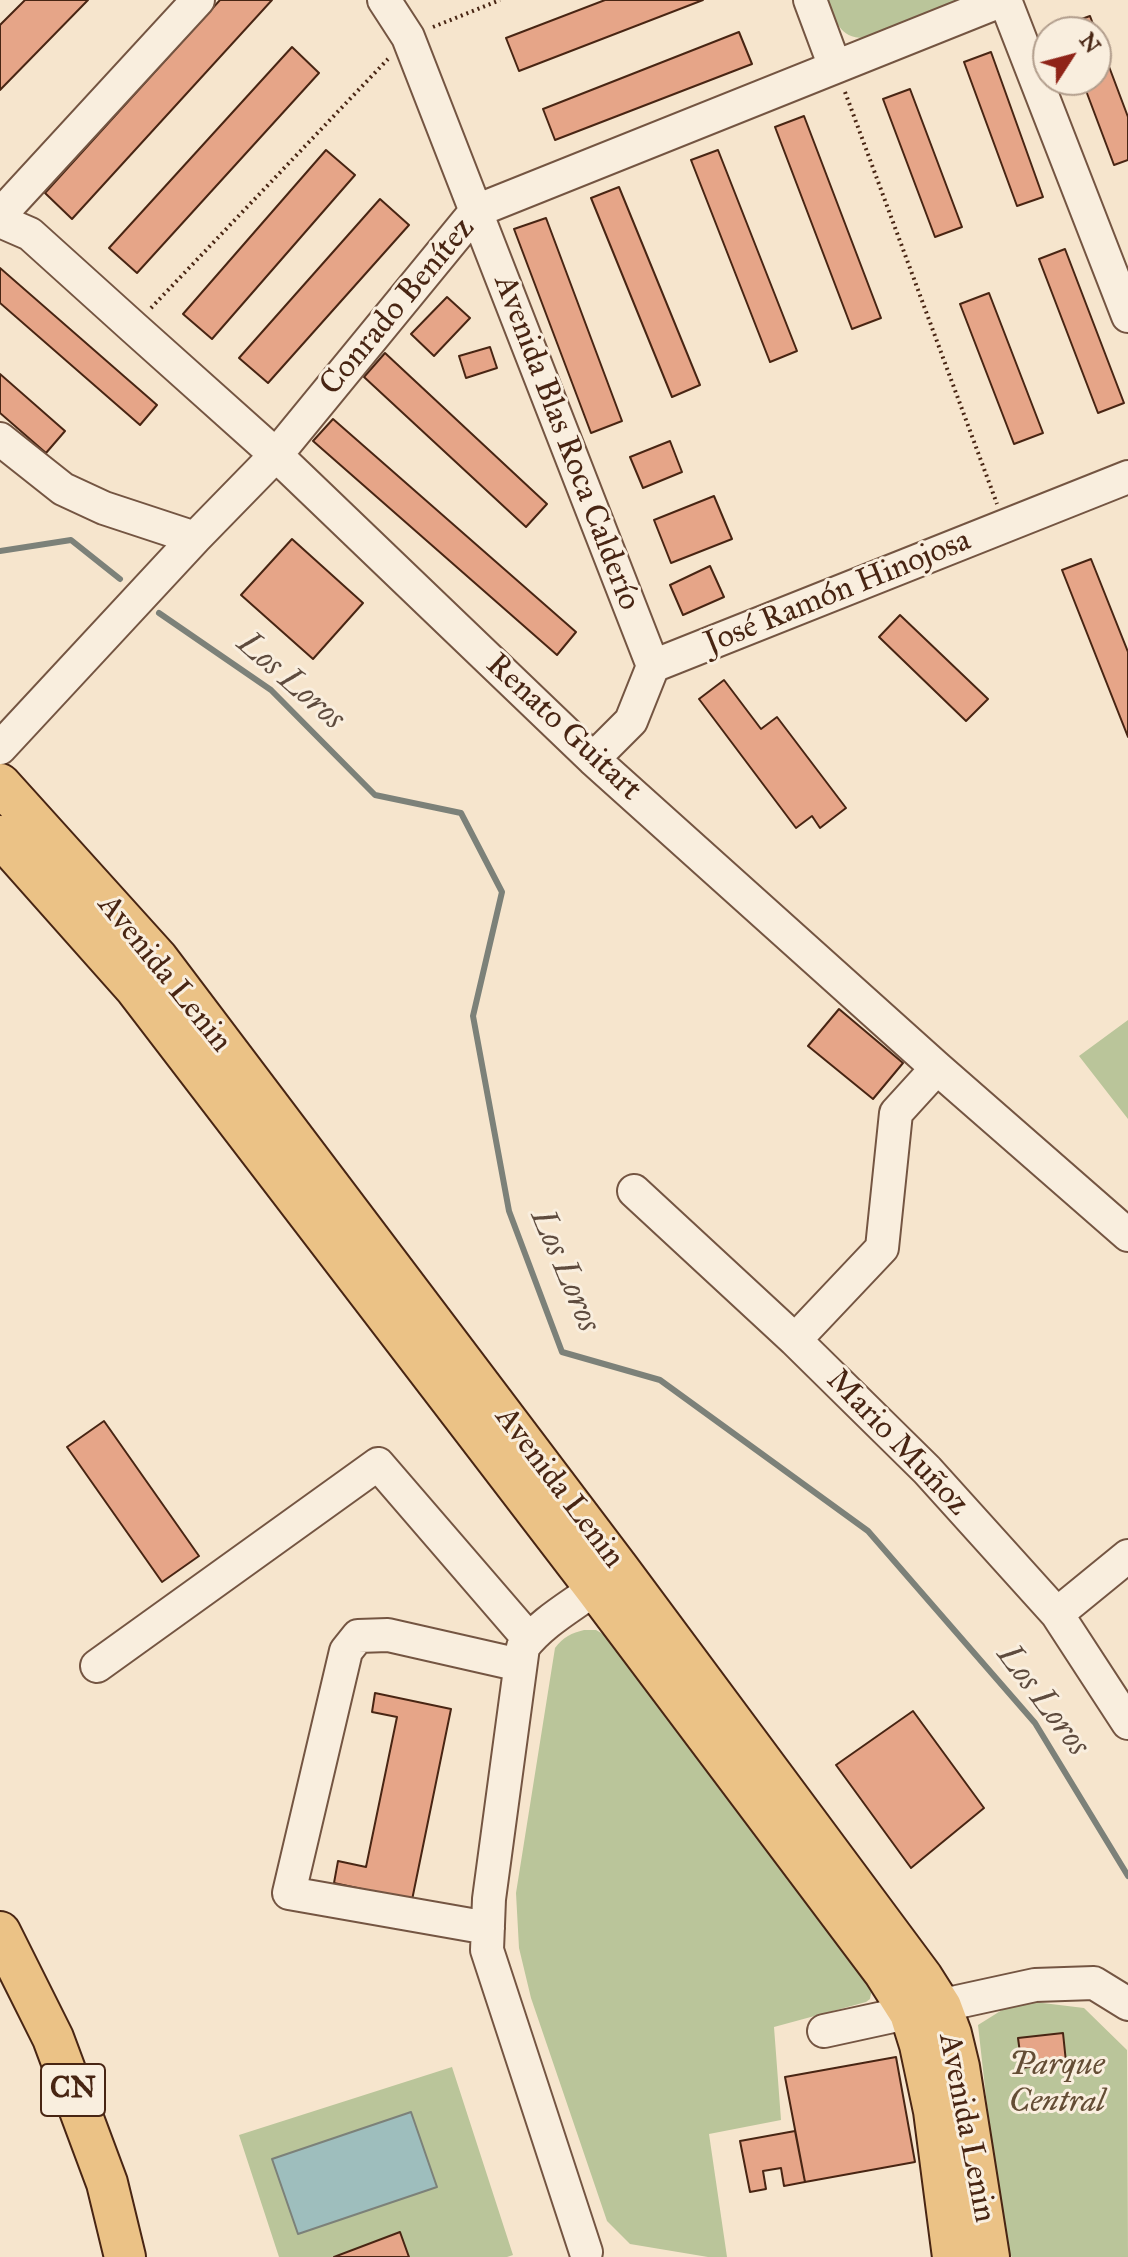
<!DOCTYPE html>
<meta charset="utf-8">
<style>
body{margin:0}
#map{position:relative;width:1128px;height:2257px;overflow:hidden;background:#f6e5cd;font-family:"IM FELL Great Primer",serif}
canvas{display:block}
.north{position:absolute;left:1032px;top:16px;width:80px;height:80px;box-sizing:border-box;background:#f9eede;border:2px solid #b29e8d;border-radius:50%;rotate:54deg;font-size:22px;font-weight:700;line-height:32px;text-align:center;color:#482513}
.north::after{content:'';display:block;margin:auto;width:28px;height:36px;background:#8f2418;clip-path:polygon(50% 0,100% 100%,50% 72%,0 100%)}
</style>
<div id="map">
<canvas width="1128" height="2257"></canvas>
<div class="north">N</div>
</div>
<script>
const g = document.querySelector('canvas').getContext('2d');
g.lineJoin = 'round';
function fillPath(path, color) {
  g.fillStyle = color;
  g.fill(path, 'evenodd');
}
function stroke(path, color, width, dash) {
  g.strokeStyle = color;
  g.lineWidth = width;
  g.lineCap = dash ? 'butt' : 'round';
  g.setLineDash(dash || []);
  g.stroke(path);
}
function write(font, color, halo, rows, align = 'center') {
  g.font = font + ' "IM FELL Great Primer",serif';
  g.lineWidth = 6;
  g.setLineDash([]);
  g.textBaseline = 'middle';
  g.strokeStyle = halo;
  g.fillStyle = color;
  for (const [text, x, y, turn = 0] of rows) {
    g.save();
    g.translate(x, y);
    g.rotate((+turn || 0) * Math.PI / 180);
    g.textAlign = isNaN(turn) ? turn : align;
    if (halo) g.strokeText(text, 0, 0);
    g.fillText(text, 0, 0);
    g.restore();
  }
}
fillPath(new Path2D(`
 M828,0h141l-105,38c-25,0 -29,-18 -36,-38z
 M1128,1020v99l-49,-63z
 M584,1630h12l12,7 264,352 -2,10 -4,3 -92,25 7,93 -72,14 18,123h-19l-78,-13 -23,-23 -76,-223 -12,-50 -3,-55 39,-245c8,-11 17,-15 29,-18z
 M1018,2000l66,8 43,42 1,207h-116l-9,-8 -25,-224z
 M452,2067l61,188 -6,2h-228l-40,-122z`), '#bac59a');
const water = new Path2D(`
 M411,2112l26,75 -139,47 -26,-75z`);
fillPath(water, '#9ebebd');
stroke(water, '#7c8179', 2);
stroke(new Path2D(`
 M0,551l71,-11 49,39
 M159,613l112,77 104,105 86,18 41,79 -29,124 36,195 53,141 98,28 208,151 167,192 93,153`), '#7c8179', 6);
const building = new Path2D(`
 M25,0h63l-88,90v-65z
 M220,0h52l-200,219 -27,-26z
 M605,0h98l-184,71 -13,-33z
 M1090,16l6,16h-32l-2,-6z
 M739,32l13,32 -197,76 -12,-31z
 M1096,32l32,85v43l-14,5 -32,-85h14z
 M292,47l27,26 -182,200 -28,-25z
 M991,52l52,145 -26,9 -53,-144z
 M910,89l52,138 -27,10 -52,-138z
 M804,116l77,202 -29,11 -77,-202z
 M326,150l29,25 -143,164 -29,-25z
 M718,150l79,201 -27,11 -79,-202z
 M619,187l81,198 -28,12 -81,-199z
 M380,199l29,26 -141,158 -29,-25z
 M546,218l76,203 -31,12 -77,-204z
 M1065,249l59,154 -26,10 -59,-154z
 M0,268l157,137 -17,20 -140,-122z
 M989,293l54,140 -29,11 -54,-140z
 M447,297l23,21 -36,38 -23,-22z
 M490,347l7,21 -31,10 -7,-22z
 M385,353l162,151 -21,23 -162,-150z
 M0,374l65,57 -19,22 -46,-40z
 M333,419l243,213 -19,23 -244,-214z
 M670,441l12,31 -39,16 -13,-31z
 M714,496l18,43 -61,24 -17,-43z
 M292,539l71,64 -50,56 -72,-64z
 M1091,559l37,93v85l-66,-167z
 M710,566l14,31 -41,18 -13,-30z
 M900,615l88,84 -22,22 -87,-84z
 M724,680l37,49 16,-12 69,91 -26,20 -8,-12 -16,12 -97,-129z
 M839,1009l64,54 -30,36 -65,-53z
 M104,1421l95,135 -37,26 -95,-135z
 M375,1693l76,16 -39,191 -78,-17 4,-22 28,6 31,-150 -25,-5z
 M913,1711l71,97 -73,60 -75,-103z
 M1063,2033l3,29 -44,6 -4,-30z
 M896,2057l19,105 -110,20 -20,-105z
 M795,2131l10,51 -21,4 -3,-18 -18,3 3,18 -16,3 -10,-51z
 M400,2232l9,25h-75z`);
fillPath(building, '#e6a588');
stroke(building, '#482513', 2);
const minor = new Path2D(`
 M384,0l24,37 245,629
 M810,0l25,67
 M1005,0l123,316
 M0,215l198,-215
 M0,221l30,13 103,93 143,128 317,304 344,309 191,167
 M0,439l63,50 41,19 91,30
 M0,748l195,-210 81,-83 200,-244 527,-211
 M593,759l38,-38 22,-55 475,-189
 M634,1191l161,149 132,130 130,144 71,109
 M795,1340l87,-92 14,-135 41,-45
 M1057,1614l71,-58
 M97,1666l281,-202 151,175
 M488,1928l-199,-35 57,-242 12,-15 30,-1 132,30
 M824,2031l211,-46 59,-2 34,21
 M586,2252l-99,-302 2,-51 34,-252c24,-31 62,-47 91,-74`);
const major = new Path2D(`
 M0,784l158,175 461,610 303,408 19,30 10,27 8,33 30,190
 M0,836l136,153 460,600 288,383 26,41 10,32 14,66 19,146
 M0,1932l53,106 54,145 18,74`);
stroke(minor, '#745542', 36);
stroke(major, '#482513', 44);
stroke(new Path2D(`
 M433,27l67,-27
 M845,92l152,412
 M151,308l237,-249`), '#482513', 4, [2, 4]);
stroke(minor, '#f9eede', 32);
stroke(major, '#ebc286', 40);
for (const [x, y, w] of [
 [73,2090,64]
]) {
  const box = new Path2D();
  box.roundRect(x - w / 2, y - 26, w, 52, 6);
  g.fillStyle = '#f9eede';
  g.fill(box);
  stroke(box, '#482513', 2);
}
write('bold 30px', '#482513', null, [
 ["CN",73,2090]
]);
write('32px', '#482513', '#f9eede', [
 ["Conrado Benítez",398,307,-50],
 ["Avenida Blas Roca Calderío",566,443,69],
 ["José Ramón Hinojosa",838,593,-22],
 ["Renato Guitart",563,728,43],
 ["Avenida Lenin",164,974,51],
 ["Mario Muñoz",897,1443,46],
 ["Avenida Lenin",559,1488,53],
 ["Avenida Lenin",966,2128,79]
]);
write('italic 32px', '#644d35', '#f9eede', [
 ["Parque",1057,2066],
 ["Central",1057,2103]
]);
write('italic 34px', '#5e4b3e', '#f9eede', [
 ["Los Loros",290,682,41],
 ["Los Loros",564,1271,67],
 ["Los Loros",1042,1701,53]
]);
</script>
